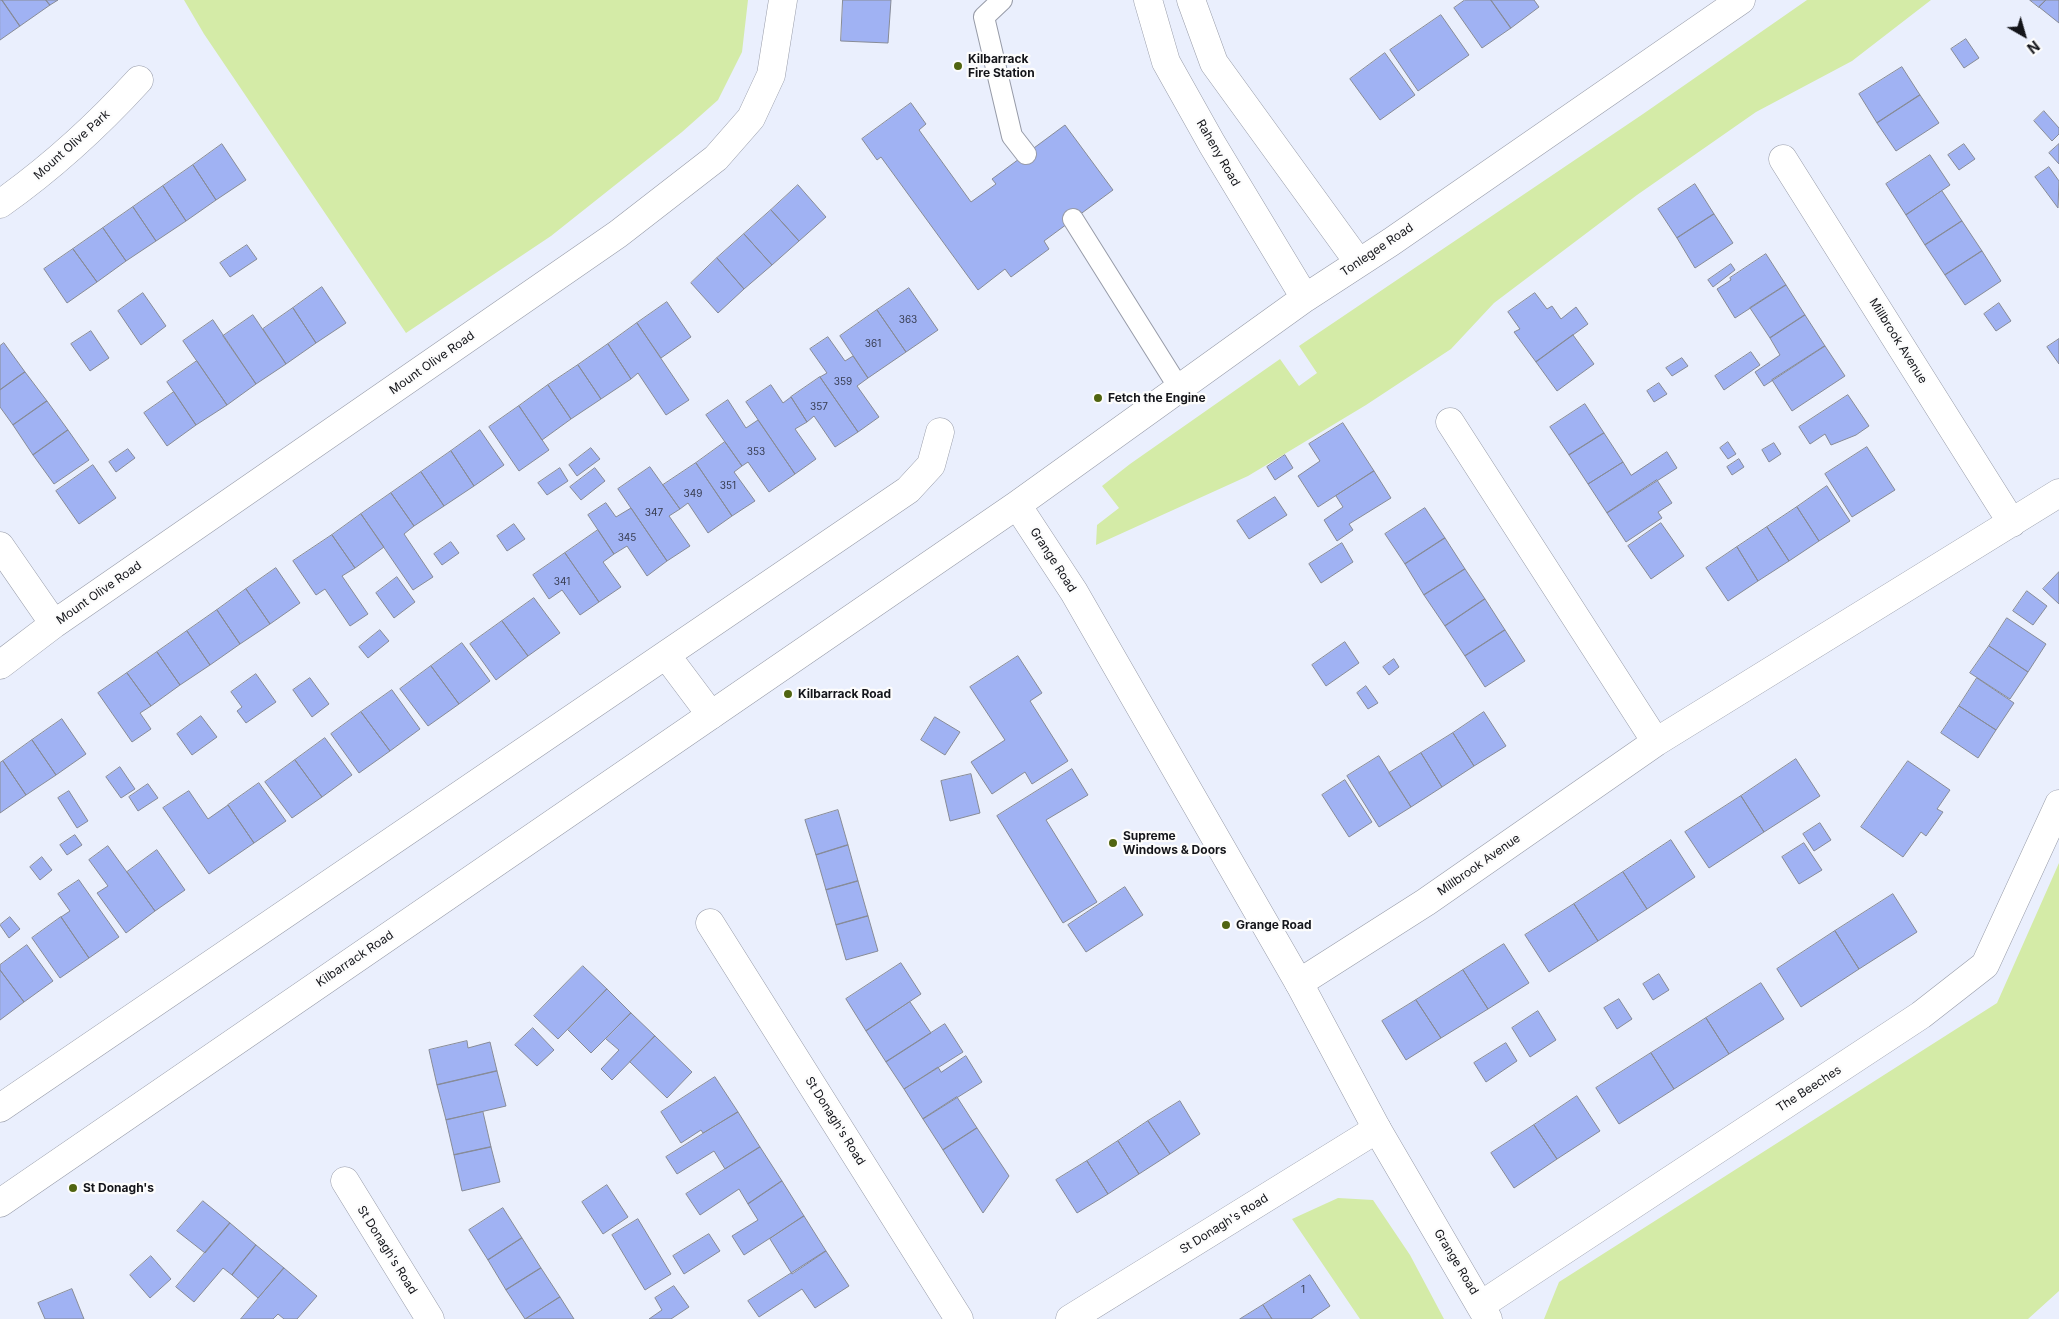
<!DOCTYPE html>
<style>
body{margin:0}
#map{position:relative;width:2059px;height:1319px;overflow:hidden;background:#eaeffd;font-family:Inter,sans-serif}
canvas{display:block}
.north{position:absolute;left:1999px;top:10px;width:50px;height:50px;-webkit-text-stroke:4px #fcfcfc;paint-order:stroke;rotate:142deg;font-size:14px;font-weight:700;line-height:20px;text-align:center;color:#14151a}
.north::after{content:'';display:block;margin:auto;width:18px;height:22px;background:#14151a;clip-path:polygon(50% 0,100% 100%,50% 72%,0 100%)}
</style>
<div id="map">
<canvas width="2059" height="1319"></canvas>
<div class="north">N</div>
</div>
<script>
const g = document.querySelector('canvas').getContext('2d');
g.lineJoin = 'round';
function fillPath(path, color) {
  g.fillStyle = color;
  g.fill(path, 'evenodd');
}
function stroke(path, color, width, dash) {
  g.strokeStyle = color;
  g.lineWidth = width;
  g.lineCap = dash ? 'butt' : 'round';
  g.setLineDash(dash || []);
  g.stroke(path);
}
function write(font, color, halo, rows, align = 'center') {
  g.font = font + ' Inter,sans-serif';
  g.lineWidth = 4.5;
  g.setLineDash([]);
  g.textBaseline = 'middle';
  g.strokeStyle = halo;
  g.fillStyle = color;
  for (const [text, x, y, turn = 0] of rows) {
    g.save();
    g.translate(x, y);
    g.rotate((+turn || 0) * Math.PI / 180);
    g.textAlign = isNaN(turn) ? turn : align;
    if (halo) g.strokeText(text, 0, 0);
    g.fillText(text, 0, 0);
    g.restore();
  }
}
fillPath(new Path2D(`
 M184,0h564l-6,52 -24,48 -36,32 -131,104 -145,97 -202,-299z
 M1807,0h124l-79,61 -96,51 -119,83 -143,108 -43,46 -85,56 -118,71 -152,69 1,-20 22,-17 -17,-22 28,-22 150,-105 19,27 18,-13 -18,-27 344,-232z
 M2059,863v428l-31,28h-484l15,-37 438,-279z
 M1338,1198l35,2 37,55 34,64h-84l-68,-100z`), '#d4eba7');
const building = new Path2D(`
 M0,0h2l18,26 -20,14z
 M2,0h44l4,5 -30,21z
 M46,0h12l-8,5z
 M843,0h48l-3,43 -47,-2z
 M1465,0h26l20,28 -29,20 -28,-40z
 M1491,0h43l5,7 -28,21z
 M2030,0h16l-7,7z
 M2046,0h13v23l-20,-16z
 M1441,15l28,40 -51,36 -28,-41z
 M1966,39l13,19 -15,10 -13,-19z
 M1385,53l30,42 -35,25 -30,-41z
 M1902,67l18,28 -43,28 -18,-29z
 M1920,95l19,28 -43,28 -19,-28z
 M911,103l15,21 -7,6 52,72 25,-18 -4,-5 73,-54 48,65 -69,51 5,8 -38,28 -6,-8 -27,21 -97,-133 -4,3 -15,-21z
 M2044,111l15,17v6l-7,7 -18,-20z
 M222,144l24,36 -30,20 -23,-35z
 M1964,144l11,15 -16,11 -11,-15z
 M2059,144v20l-10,-11z
 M1930,155l20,30 -44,30 -20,-31z
 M193,165l23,35 -30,21 -23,-35z
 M2049,167l10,14 -1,27 -23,-31z
 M1695,184l19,30 -37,24 -19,-29z
 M798,185l28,32 -27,24 -28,-31z
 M163,186l23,35 -30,20 -23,-34z
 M1942,191l20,30 -37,24 -19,-30z
 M133,207l23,34 -30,20 -23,-33z
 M771,210l28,31 -27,24 -28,-31z
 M1714,214l19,29 -38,25 -18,-30z
 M1962,221l20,30 -37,24 -20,-30z
 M103,228l23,33 -29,21 -24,-33z
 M744,234l28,31 -28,24 -27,-31z
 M247,245l10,14 -27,18 -10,-14z
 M73,249l24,33 -30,21 -23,-34z
 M1982,251l19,30 -36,24 -20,-30z
 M1766,254l20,31 -51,33 -18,-29 14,-9 -1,-2z
 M717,258l27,31 -26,24 -27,-30z
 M1731,264l4,6 -22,17 -5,-7z
 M1786,285l19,30 -35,23 -20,-30z
 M322,287l24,36 -30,20 -23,-35z
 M909,288l29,42 -32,22 -29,-42z
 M143,293l23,33 -25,19 -23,-34z
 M1535,293l12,16 5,-3 9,13 15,-12 12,17 -52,38 -22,-30 6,-3 -12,-17z
 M667,302l24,35 -30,21 -24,-35z
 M1999,303l12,18 -15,10 -12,-17z
 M293,308l23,35 -30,21 -23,-35z
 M877,310l29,42 -38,26 -28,-42z
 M253,315l33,49 -30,20 -33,-48z
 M1805,315l20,31 -61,40 -9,-14 25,-17 -10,-17z
 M213,320l43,64 -29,21 -44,-64z
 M637,323l52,77 -23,15 -28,-42 -7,6 -23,-35z
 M91,331l18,27 -19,13 -19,-27z
 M1573,335l21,29 -37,27 -21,-29z
 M828,337l17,24 8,-5 15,22 -11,8 22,31 -21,15 -38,-55 7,-4 -17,-24z
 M2059,339v25l-12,-17z
 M4,343l21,29 -25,18v-44z
 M608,344l23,35 -30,20 -23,-34z
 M1825,346l20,30 -53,35 -20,-31z
 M1751,352l9,13 -36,25 -9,-14z
 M1682,358l6,8 -16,10 -6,-8z
 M197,361l30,44 -31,20 -29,-43z
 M578,365l23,34 -30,20 -23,-34z
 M25,372l22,29 -34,24 -13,-18v-17z
 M820,377l38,55 -23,15 -21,-31 -7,6 -16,-25z
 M1659,383l8,11 -13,8 -7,-11z
 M548,385l23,34 -29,21 -23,-34z
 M771,385l12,18 8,-6 16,25 -12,7 21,30 -21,15 -49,-72z
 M174,392l22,33 -29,21 -23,-33z
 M1848,395l21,31 -13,9 -25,10 -6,-11 -15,10 -11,-17z
 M728,400l18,28 12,-8 37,54 -26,18 -21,-30 -6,4 -36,-51z
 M47,401l21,29 -35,25 -20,-30z
 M1585,404l19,29 -35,22 -19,-28z
 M519,406l30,44 -30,21 -30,-44z
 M1343,423l31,48 -56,36 -20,-31 22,-15 -11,-17z
 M68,430l21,30 -35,24 -21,-29z
 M480,430l24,35 -30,21 -23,-35z
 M1604,433l19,29 -35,22 -19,-29z
 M725,442l17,24 -8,6 21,29 -23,15 -36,-53z
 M1728,442l8,12 -8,5 -8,-11z
 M1774,443l7,11 -12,8 -7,-12z
 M1867,447l28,43 -43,27 -27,-43z
 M591,448l9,11 -23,17 -8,-11z
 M128,449l7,9 -19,14 -7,-10z
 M451,451l23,35 -30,20 -23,-34z
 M1667,452l10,16 -70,45 -19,-29 35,-22 8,13z
 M1285,455l8,13 -18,12 -8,-13z
 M1739,459l5,8 -12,8 -5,-8z
 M696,463l36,53 -24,17 -20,-30 -8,6 -17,-24z
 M93,465l23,33 -37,26 -23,-33z
 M650,467l30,42 -11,7 21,30 -23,15 -49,-72z
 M560,468l8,13 -21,14 -9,-12z
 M595,468l10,13 -24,19 -11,-13z
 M1374,471l17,27 -42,26 4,6 -16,11 -13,-21 19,-13 -7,-11z
 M421,472l23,34 -30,20 -23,-33z
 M1657,480l15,23 -14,9 4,6 -36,24 -19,-29z
 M1827,486l23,35 -31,20 -22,-34z
 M391,493l23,33 -10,8 29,43 -20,13 -52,-76z
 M1275,497l12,18 -38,24 -12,-18z
 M606,503l10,14 15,-9 36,53 -20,15 -20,-30 -13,8 -26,-39z
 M1797,507l22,34 -30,20 -22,-34z
 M1425,508l20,30 -40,26 -20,-30z
 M361,514l23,33 -29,21 -23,-33z
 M1661,523l23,33 -33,23 -23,-33z
 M514,524l11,15 -18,12 -10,-15z
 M1767,527l22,34 -31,20 -21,-34z
 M598,530l16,24 -11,8 18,25 -22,15 -34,-49z
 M332,535l23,33 -13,8 26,38 -18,12 -25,-37 -9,6 -23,-34z
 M1445,538l20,31 -41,26 -19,-31z
 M451,542l8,11 -17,12 -8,-11z
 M1342,543l11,19 -32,21 -12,-19z
 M1737,547l21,34 -30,20 -22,-33z
 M565,553l34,49 -19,13 -18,-25 -13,9 -16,-24z
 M276,568l24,35 -30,21 -24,-35z
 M1465,569l20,30 -40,27 -21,-31z
 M2059,572v32l-16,-15z
 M397,577l18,25 -21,16 -18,-25z
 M246,589l24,35 -30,20 -23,-34z
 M2027,591l20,15 -14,19 -20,-14z
 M534,598l26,35 -32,23 -26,-35z
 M1485,599l20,31 -40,26 -20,-30z
 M217,610l23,34 -30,21 -23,-34z
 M2007,618l39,26 -18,28 -39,-26z
 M502,621l26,35 -32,24 -26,-36z
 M380,630l9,11 -21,17 -9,-11z
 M1505,630l20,31 -40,26 -20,-31z
 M187,631l23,34 -30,20 -23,-33z
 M1345,642l14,21 -33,23 -14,-21z
 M462,643l28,38 -31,23 -28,-38z
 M1989,646l39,26 -18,27 -40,-26z
 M157,652l23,33 -29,21 -24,-33z
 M1018,656l24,37 -12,8 38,60 -36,23 -7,-12 -33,22 -21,-32 34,-22 -35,-53z
 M1394,659l5,8 -10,8 -6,-8z
 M431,666l28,38 -31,22 -28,-37z
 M127,673l24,33 -11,7 11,16 -19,13 -34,-49z
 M256,674l20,28 -30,21 -9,-12 5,-4 -11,-15z
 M310,678l19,26 -17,13 -19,-27z
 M1977,678l37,25 -18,27 -37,-24z
 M1366,686l12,17 -10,6 -11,-16z
 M392,690l28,39 -30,22 -29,-39z
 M1959,706l37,24 -18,28 -37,-25z
 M361,712l29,39 -31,22 -28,-39z
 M1484,712l22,34 -32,20 -21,-33z
 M201,716l16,21 -25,18 -15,-21z
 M935,717l25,15 -15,23 -24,-15z
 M62,719l24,35 -30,21 -24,-35z
 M1453,733l21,33 -32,21 -21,-34z
 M325,738l27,37 -30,22 -27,-37z
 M32,740l24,35 -30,20 -23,-34z
 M1421,753l21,34 -31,20 -22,-34z
 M1379,756l32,51 -32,20 -32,-51z
 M1796,759l24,37 -56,36 -23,-36z
 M295,760l27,37 -30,21 -27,-36z
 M3,761l23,34 -26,18v-50z
 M1908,761l42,29 -13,19 6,3 -17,24 -5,-4 -18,25 -42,-30z
 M120,767l15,22 -14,9 -15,-21z
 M1072,769l16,26 -42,25 51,82 -34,21 -66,-107z
 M971,774l9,39 -30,8 -9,-40z
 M1345,780l27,42 -23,15 -27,-42z
 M259,783l27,38 -32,22 -26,-38z
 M148,784l10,14 -20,13 -9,-14z
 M69,791l19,30 -11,7 -19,-30z
 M189,791l19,28 20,-14 26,38 -45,31 -46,-66z
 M1741,796l23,36 -55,36 -24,-36z
 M838,810l10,35 -32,10 -11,-35z
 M1820,823l11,17 -17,11 -11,-17z
 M75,835l7,10 -15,10 -7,-10z
 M1671,840l24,37 -48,32 -24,-37z
 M1804,843l18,27 -23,14 -17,-27z
 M848,845l10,36 -32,9 -10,-35z
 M108,846l47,65 -29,22 -29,-40 11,-7 -19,-26z
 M157,850l28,40 -30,21 -28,-39z
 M42,857l10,13 -12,10 -10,-13z
 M1623,872l24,37 -49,32 -24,-37z
 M79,880l40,57 -30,21 -28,-41 9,-6 -12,-17z
 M858,881l10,35 -32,9 -10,-35z
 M1125,887l18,28 -57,37 -18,-27z
 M1893,894l24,38 -58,37 -24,-38z
 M1574,904l24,37 -49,31 -24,-37z
 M868,916l10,35 -32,9 -10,-35z
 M10,917l10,12 -11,9 -9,-13z
 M61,917l28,41 -29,20 -28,-40z
 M1835,931l24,38 -58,38 -24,-38z
 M1504,944l25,39 -41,26 -25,-39z
 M27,945l26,36 -29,21 -24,-32v-5z
 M901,963l20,31 -55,37 -20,-32z
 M583,966l24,23 -49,50 -24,-23z
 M0,970l24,32 -24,18z
 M1463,970l25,39 -47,29 -25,-38z
 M1659,974l10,16 -16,10 -10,-16z
 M1761,983l23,36 -55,35 -23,-36z
 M607,989l24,24 -40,40 -23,-23z
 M1619,999l13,20 -15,10 -13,-21z
 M1416,1000l25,38 -35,22 -24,-39z
 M910,1002l21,31 -45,29 -20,-31z
 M1538,1011l18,29 -26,17 -18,-29z
 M631,1013l24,23 -43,44 -11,-11 18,-19 -13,-11z
 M1706,1018l23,36 -55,35 -23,-36z
 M945,1024l18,28 -59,37 -18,-27z
 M533,1028l21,22 -17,16 -22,-21z
 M655,1036l37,36 -25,26 -37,-36z
 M467,1041l1,7 22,-6 7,29 -60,14 -8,-35z
 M1506,1043l11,18 -31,21 -12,-19z
 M1651,1053l23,36 -55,35 -23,-36z
 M966,1056l16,26 -59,37 -19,-30 34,-22 3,5z
 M497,1071l9,35 -60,14 -9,-35z
 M715,1077l23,35 -35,21 -2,-3 -20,13 -20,-31z
 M1577,1096l23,35 -43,28 -23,-34z
 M957,1097l20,31 -34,22 -20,-31z
 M1180,1101l20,33 -30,20 -22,-33z
 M483,1112l8,35 -37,8 -8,-35z
 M738,1112l22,35 -35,22 -11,-18 -37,23 -11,-17z
 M1148,1121l22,33 -31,20 -21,-33z
 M1534,1125l23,34 -43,29 -23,-35z
 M977,1128l32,48 -26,37 -40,-63z
 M1118,1141l21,33 -31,20 -21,-33z
 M491,1147l9,35 -38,9 -8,-36z
 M760,1147l22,34 -34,23 -9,-15 -39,26 -14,-21z
 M1087,1161l21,33 -31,19 -21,-33z
 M782,1181l22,35 -60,39 -12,-19 26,-16 -10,-16z
 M607,1185l21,32 -25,17 -21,-32z
 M203,1201l27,22 -25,30 -28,-22z
 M503,1208l19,30 -34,22 -19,-30z
 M804,1216l22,35 -34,23 -22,-35z
 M638,1219l33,55 -26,16 -33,-55z
 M230,1223l26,22 -24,30 -9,-7 -29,34 -18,-15z
 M709,1234l11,17 -36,23 -11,-18z
 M522,1238l19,30 -35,22 -18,-30z
 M256,1245l28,23 -26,30 -26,-23z
 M826,1251l23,35 -34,22 -13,-19 -43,28 -11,-16z
 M151,1256l20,23 -21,19 -20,-23z
 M284,1268l33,28 -20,23h-13l-6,-5 -5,5h-32z
 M541,1268l19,29 -35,22 -19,-29z
 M1310,1275l20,31 -19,13h-39l-9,-14z
 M674,1286l15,21 -18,12h-22l13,-9 -7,-12z
 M72,1289l12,30h-39l-7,-16z
 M560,1297l14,22h-48z
 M1263,1305l9,14h-32z`);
fillPath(building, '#a0b2f3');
stroke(building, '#878b97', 1);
const service = new Path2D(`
 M1002,0l-18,17 28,119 14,18
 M1073,219l106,169`);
const minor = new Path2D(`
 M1783,159l229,364
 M0,204c51,-36 97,-78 139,-124
 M1450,422l206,320
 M0,546l54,78
 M666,655l45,60
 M0,665l54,-41 564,-390 98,-76 35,-40 20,-43 12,-75
 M710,923l249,396
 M1299,983l127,-81 230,-160 403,-249
 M0,1108l908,-618 23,-25 9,-33
 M345,1181l85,138
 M1481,1305l440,-290 64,-50 74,-161
 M1070,1319l307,-190`);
const secondary = new Path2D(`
 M1148,0l18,62 46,82 93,154
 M1191,0l23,63 145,200
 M1017,505l57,87 225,391 78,146 111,190
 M0,1203l1017,-698 288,-207 86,-56 350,-242`);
stroke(service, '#979ba8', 22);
stroke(minor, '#979ba8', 29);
stroke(secondary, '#979ba8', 29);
stroke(service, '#fff', 20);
stroke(minor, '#fff', 28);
stroke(secondary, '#fff', 28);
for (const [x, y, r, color] of [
 [958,66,5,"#506410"],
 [1098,398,5,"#506410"],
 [788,694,5,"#506410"],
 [1113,843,5,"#506410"],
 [1226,925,5,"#506410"],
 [73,1188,5,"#506410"]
]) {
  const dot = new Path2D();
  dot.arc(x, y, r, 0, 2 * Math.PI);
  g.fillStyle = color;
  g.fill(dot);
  stroke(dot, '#fcfcfc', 2);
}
write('10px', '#373c50', null, [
 ["363",908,320],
 ["361",873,344],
 ["359",843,382],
 ["357",819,407],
 ["353",756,452],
 ["351",728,486],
 ["349",693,494],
 ["347",654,513],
 ["345",627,538],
 ["341",562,582],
 ["1",1303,1290]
]);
write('bold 12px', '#14151a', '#fcfcfc', [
 ["Kilbarrack",968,59],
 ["Fire Station",968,73],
 ["Fetch the Engine",1108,398],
 ["Kilbarrack Road",798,694],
 ["Supreme",1123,836],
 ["Windows & Doors",1123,850],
 ["Grange Road",1236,925],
 ["St Donagh's",83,1188]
], 'left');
write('12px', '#14151a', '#fcfcfc', [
 ["Mount Olive Park",72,145,-42],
 ["Raheny Road",1218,153,60],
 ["Tonlegee Road",1377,250,-34],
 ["Millbrook Avenue",1898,341,58],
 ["Mount Olive Road",432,363,-35],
 ["Grange Road",1053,560,57],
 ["Mount Olive Road",99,593,-35],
 ["Millbrook Avenue",1479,865,-35],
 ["Kilbarrack Road",355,959,-34],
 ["The Beeches",1809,1089,-33],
 ["St Donagh's Road",835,1121,58],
 ["St Donagh's Road",1224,1224,-32],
 ["St Donagh's Road",387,1250,58],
 ["Grange Road",1456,1262,59]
]);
</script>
